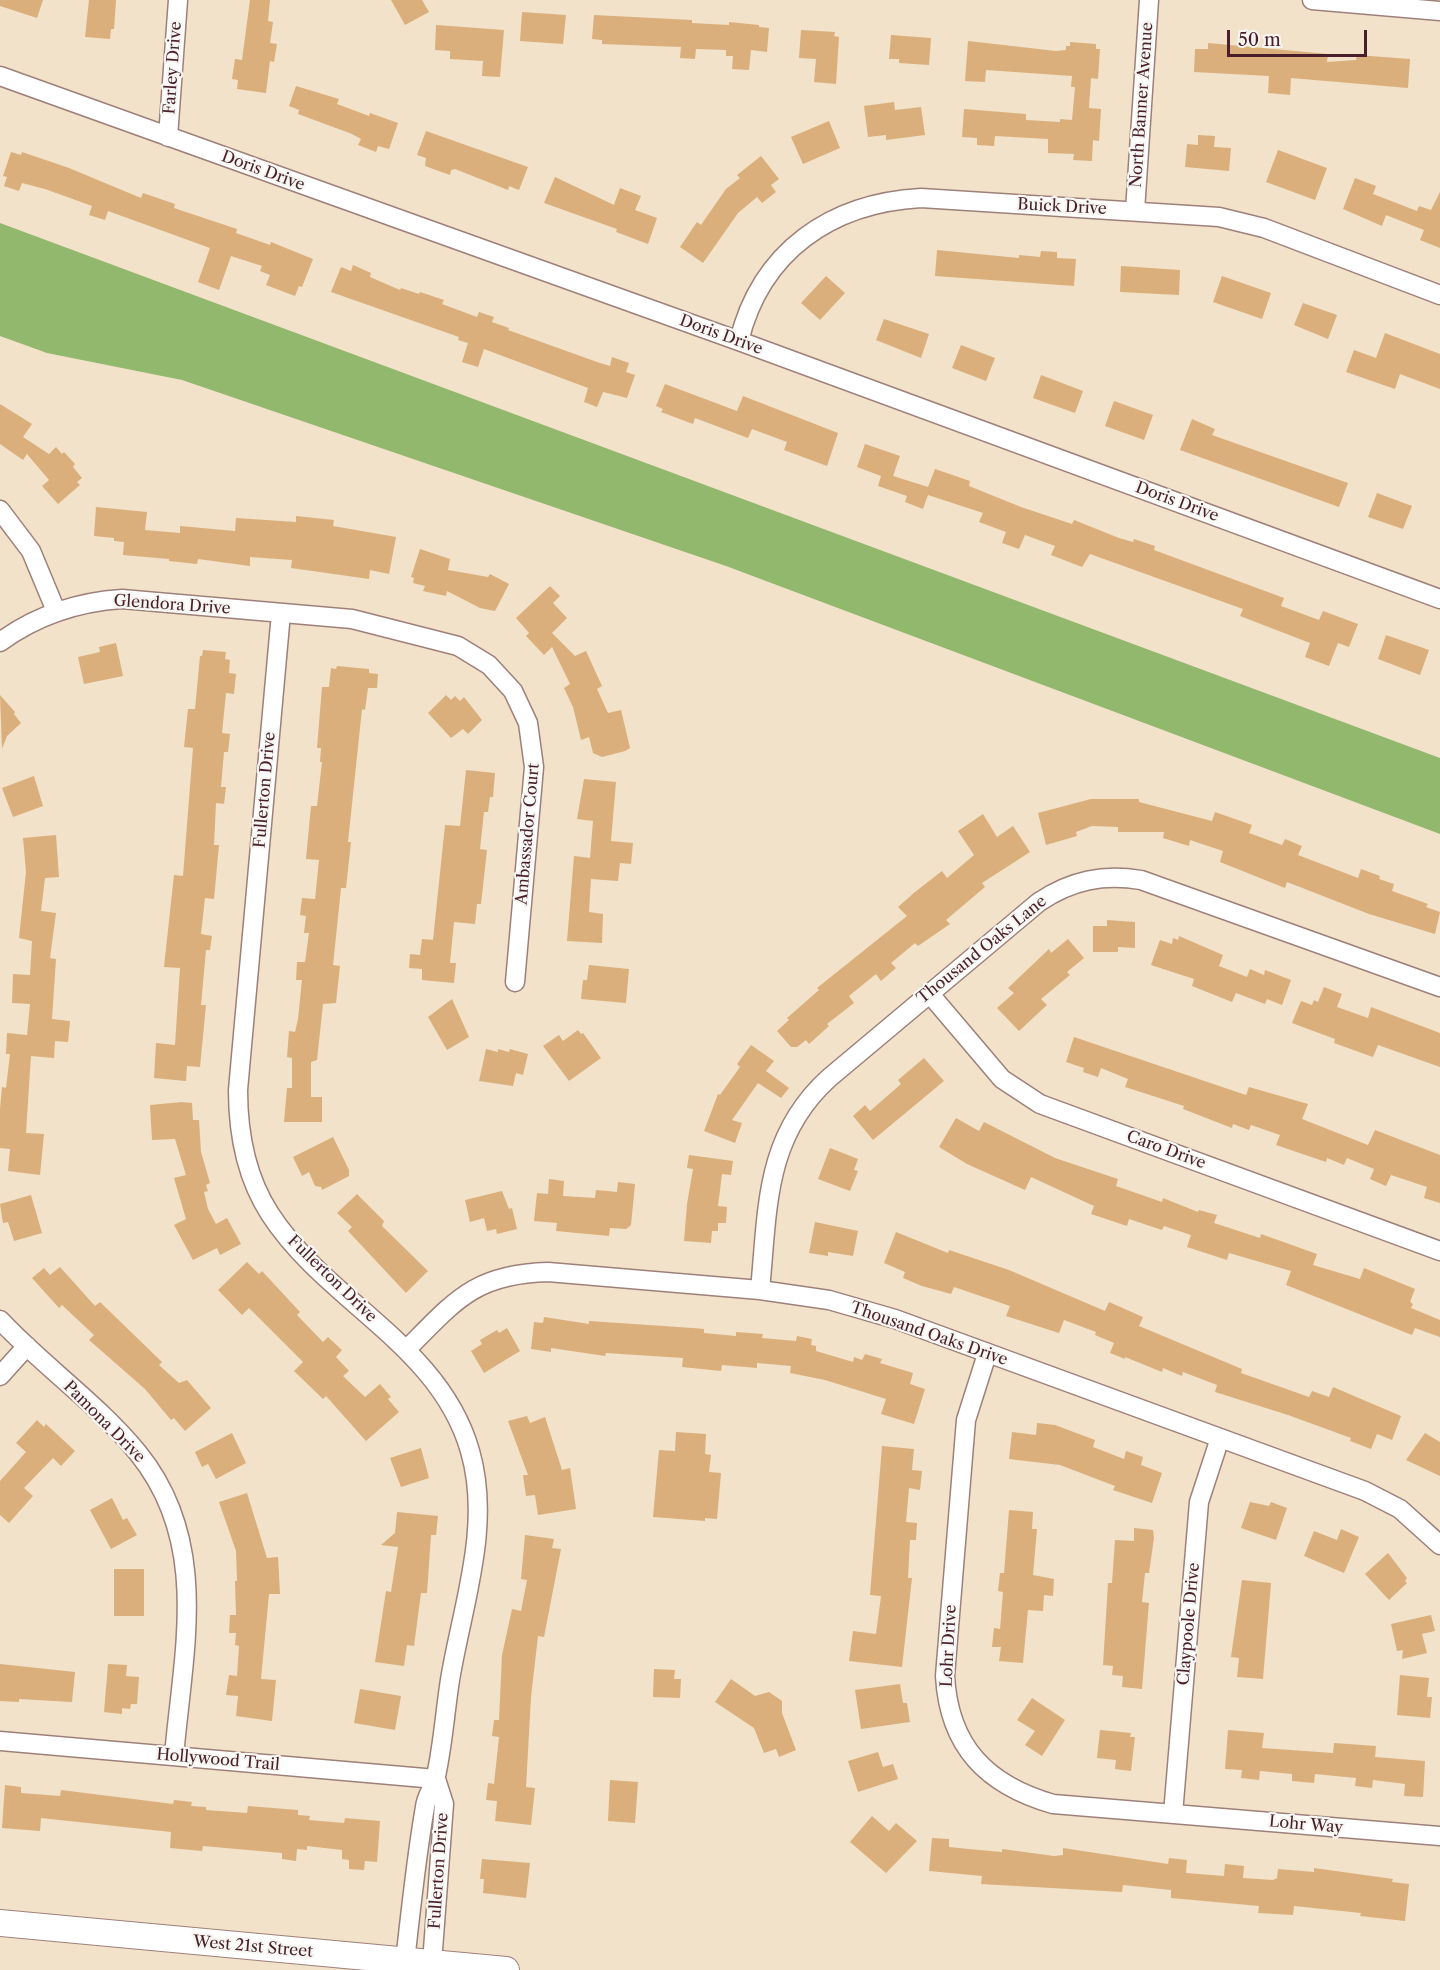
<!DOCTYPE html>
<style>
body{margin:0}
#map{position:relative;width:1440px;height:1970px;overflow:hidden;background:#f2e2c9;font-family:"Libre Caslon Text",serif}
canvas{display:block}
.scale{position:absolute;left:1227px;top:30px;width:140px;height:27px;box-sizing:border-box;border:3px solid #4a1f2b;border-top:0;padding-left:8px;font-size:18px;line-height:21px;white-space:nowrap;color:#4a1f2b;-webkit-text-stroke:4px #f6f6f2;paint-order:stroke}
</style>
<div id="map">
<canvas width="1440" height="1970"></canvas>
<div class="scale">50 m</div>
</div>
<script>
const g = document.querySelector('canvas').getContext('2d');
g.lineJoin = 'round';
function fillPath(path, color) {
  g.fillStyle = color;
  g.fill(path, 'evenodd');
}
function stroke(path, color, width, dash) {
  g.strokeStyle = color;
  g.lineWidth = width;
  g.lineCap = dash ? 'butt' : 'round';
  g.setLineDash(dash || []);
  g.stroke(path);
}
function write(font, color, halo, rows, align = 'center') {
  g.font = font + ' "Libre Caslon Text",serif';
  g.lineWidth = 4.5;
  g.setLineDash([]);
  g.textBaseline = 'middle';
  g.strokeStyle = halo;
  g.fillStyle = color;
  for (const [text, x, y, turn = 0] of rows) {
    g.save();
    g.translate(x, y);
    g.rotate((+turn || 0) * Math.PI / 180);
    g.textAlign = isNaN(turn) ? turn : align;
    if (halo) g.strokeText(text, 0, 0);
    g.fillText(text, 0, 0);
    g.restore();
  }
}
fillPath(new Path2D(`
 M0,223l1440,535v76l-714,-268 -544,-186 -135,-27 -47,-17z`), '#92b86e');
fillPath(new Path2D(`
 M0,0h43l-6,18 -37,-12z
 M89,0h27l-2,29h-3l-1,10 -25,-2z
 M250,0h20l-2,21 5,1 -3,21 7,1 -3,18 -4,-1 -4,32 -29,-4 1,-9 -6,-1 3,-20 7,1z
 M391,0h31l7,12 -24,13z
 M522,12l44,3 -3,29 -43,-3z
 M594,15l98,5v3l37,2v-3l30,3v2l10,1 -2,24 -16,-2 -2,20 -17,-1 1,-13h-7v-6l-30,-1 -1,10 -15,-1 1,-11 -79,-3v-4l-10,-1z
 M436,25l68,5 -4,47 -18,-1 1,-15 -33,-2v-8l-15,-1z
 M801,30l34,2 -1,4 5,1 -3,47 -22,-2 2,-23 -17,-1z
 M891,35l40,3 -2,27 -30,-2v-4h-10z
 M968,41l88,10 10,-1v-4h4v-4l26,2v5h4l-2,30 -7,-1 -2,30 12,1 -2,32 -6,-1 -1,21 -19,-1 1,-6 -26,-1v-14l-53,-3 -1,10 -17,-1v-7l-15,-1 2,-28 62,5v6l34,2v-3l12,1 3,-33h-4l1,-11 -86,-6 -1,12 -20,-1z
 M1208,43l120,11 -1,8 29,-2 1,-5 53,4 -2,29 -117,-10 -1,17 -22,-2 1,-17 -75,-4 1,-23h13z
 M296,86l43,13 -2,5 32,12 1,-3 28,10 -9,26 -11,-3 -2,6 -18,-7 3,-6 -9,-5 -54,-20 1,-4 -10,-4z
 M894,102l1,8 26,-3 4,28 -39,5v-5l-18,2 -4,-31z
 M829,121l11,27 -37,16 -12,-27z
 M426,131l102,36 -9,23 -10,-4 -1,4 -53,-21 -4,1 -1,5 -25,-9 1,-8 -9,-3z
 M1198,135l17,1 -1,11 17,1 -2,23 -44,-4 2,-23 11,1z
 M1278,150l49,18 -12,32 -49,-18z
 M11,152l10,3 1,-3 47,16 72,30 2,-5 32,11 -1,4 63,21 -1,4 34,12 1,-3 42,17 -11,28 -3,-1 -4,10 -29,-11 4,-10 -10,-4 2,-5 -31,-10 -12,34 -21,-8 12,-34 -102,-37 -3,9 -16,-5 3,-9 -47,-17 -23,-6 -3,8 -15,-5 3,-9 -4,-1z
 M761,156l18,23 -8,6 5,7 -14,11 -5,-6 -19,16 -35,50 -23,-16 17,-25 4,3 25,-36 14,-11 -3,-3z
 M555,177l59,28 6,-17 21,8 -6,14 22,8 -9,26 -32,-12 1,-3 -73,-26z
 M1355,178l21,8 -3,8 44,17 2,-5 12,4 9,-18v56l-20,-8 4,-10 -38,-15 -4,11 -39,-17z
 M937,250l82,8v-3l21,2 1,-6 16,1v6l19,1 -2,27 -139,-10z
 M353,265l18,8 -1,4 30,13 1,-2 18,6 1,-2 24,8 -2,4 35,13 2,-5 15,5 -2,5 17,6 -1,2 89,32 13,4 2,-9 17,6 -3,9 9,3 -8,23 -24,-6 -6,15 -13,-5 4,-14 -104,-39 -6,18 -16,-5 6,-19 -10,-3 1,-3 -128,-45 10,-25 10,4z
 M1121,266l59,4 -1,25 -59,-3z
 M826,276l19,17 -25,27 -19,-17z
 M1222,276l49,17 -9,26 -49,-17z
 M1303,303l34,12 -9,24 -34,-14z
 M884,319l45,15 -8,24 -45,-18z
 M1385,333l55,21v35l-40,-15 -5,15 -49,-17 8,-22 22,8z
 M961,345l34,13 -9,23 -34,-13z
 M1041,375l42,16 -8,22 -42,-15z
 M665,384l72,27 6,-15 95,37 -11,33 -43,-16 3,-8 -35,-13 -4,9 -53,-20 -2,6 -32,-12 2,-3 -7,-3z
 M1114,401l39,14 -9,25 -39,-14z
 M0,404l32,20 -9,13 26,17 7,-7 6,7 2,-2 11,12 -2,3 9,11 -5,4 3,3 -22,19 -16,-18 7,-6 -22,-26 -4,6 -23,-16z
 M1192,419l23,10 -3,6 136,48 -9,24 -159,-57z
 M865,444l35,12 -7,20 35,11 7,-18 35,12 -1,5 52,21 51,17 2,-4 45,18 14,4 1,-3 21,7 -1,4 130,48 -3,8 38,14 4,-9 35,13 -9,23 -11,-4 -9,23 -24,-9 5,-14 -70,-27 3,-7 -153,-55 -8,13 -31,-12 4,-9 -30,-11 -6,14 -17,-6 4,-11 -27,-10 4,-9 -55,-18 -5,14 -18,-7 2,-6 -29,-10 3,-10 -24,-9z
 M1377,493l35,13 -9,23 -35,-12z
 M96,507l51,5 -2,18 35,3v-7l55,5 1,-13 60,4v-6l38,4 -1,6 63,11 -7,37 -19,-4 -1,9 -78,-11 1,-8 -42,-3v9l-52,-7 -1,5 -28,-3v-2l-46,-4 1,-13 -10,-1v-3l-20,-2z
 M420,549l30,10 -2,11 40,7 2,-3 19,10 -14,27 -15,-3 -33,-17 -1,5 -23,-5 2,-5 -12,-3 1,-5 -3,-1z
 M550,586l10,10 -7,7 14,15 -15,15 23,23 11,-5 16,35 -5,3 11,24 13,-3 9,38 -5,3 -23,6 -9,-4 -4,-16 -8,3 -8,-33 -9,-19 6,-4 -18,-37 -8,8 -18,-19 3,-3 -13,-15z
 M1386,635l43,15 -9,25 -42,-16z
 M116,643l7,33 -39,8 -6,-27 22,-5 -1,-5z
 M203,650l23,2 -1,7 5,1 -1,13 7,1 -2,20 -8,-1 -4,40 8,1 -2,18h-4l-3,35h5l-2,17 -8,-1 -2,42h5l-5,54 -9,-1 -4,36 11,2 -2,14h-4l-5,55h5l-6,62 -13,-1 -1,15 -32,-3 2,-35 19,2 5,-77 -16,-1 10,-92 9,1 10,-128 -9,-1 4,-38h7l5,-53h2z
 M337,666l32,3v4l9,1 -1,14h-9l-3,22 -3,-1 -14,133h3l-5,46h-5l-8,77 7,1 -4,37 -13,1 -6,56 -6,2v35h11v25h-38l3,-34h5v-30l-5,-1 2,-26 6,1 3,-13 4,-39h-6l1,-18h8l4,-29h-5l2,-17 -6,-1 2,-17 13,1 4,-39 -13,-1 5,-53h6l5,-44h-2l1,-14h-4l5,-61h7l2,-19 5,1z
 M0,695l15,17 -1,2 7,9 -14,13 -5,13z
 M446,695l5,5 4,-4 5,5 4,-4 18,23 -14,14 -5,-5 -12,9 -23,-25z
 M466,770l29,3 -2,24h-3l-2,15h-4l-4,37 7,1 -6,54h-4l-2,20 -21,-2 -4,41h6l-2,20 -32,-3v-11l-13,-1 1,-14 10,1 2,-16 11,1 12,-115 15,1z
 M34,776l9,30 -30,11 -11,-29z
 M584,779l32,3 -5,59 22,2 -2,21 -11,-1 -2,18 -27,-2 -2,33 14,2 -1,29 -35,-2 7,-85 16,2 3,-37 -16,-2z
 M1091,799h48v3l73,19 3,-9 37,13 -3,8 33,12 3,-6 17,7 -4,9 60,23 3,-9 19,7 -1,3 15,5 -2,7 36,13 -2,3 14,5 -5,22 -66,-20 -82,-32 -2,6 -65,-26 3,-11 -33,-11 -1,6 -26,-8 1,-6h-46v-5l-26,-1 -16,6 1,4 -31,9 -8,-32z
 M983,814l14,23 16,-11 17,26 -48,31 3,4 -39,33 4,4 -32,22 -3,-3 -24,20 5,5 -15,13 -5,-7 -27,22 5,7 -27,21 2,2 -20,18 -3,-4 -9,7h-6l-14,-16 12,-11 -2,-2 32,-28 -2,-2 90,-72 -9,-9 17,-15 27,-21 5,7 27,-23 -16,-24z
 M56,835l3,42 -14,1 -4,33 15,2 -6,45 6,1 -4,60 18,2 -2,21 -13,-1 -1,17 -23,-2 -5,77 18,1 -4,41 -32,-4 2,-22 -10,-1v-39l2,-22 4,1 4,-34h-4l1,-21 20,2 3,-31 -18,-1 1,-29 17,1 2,-34 -13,-3 7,-66 -3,-34z
 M1107,920l28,2v26l-17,-1v5h-25v-26h14z
 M1179,936l44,19 -4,11 28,11 3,-8 14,6 1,-5 26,10 -9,25 -15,-6 -2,5 -29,-11 -4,9 -40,-16 2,-7 -43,-14 9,-25 12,4 1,-6 5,2z
 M1068,939l16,19 -17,14 3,3 -29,24 6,6 -28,26 -22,-23 17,-15 -6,-5 41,-39 2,4z
 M589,965l40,4 -3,34 -45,-4 2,-19h4z
 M1324,987l18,7 -5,13 31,11 3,-11 69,26v34l-62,-22 -5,12 -39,-14 1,-4 -43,-16 9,-22 11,4 2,-5 4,2z
 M452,999l17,38 -22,13 -19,-33z
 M578,1030l3,4 2,-1 18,25 -32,23 -26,-35 16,-11 4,6z
 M1074,1037l172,58 3,-8 59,17 -6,15 66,26 7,-15 65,25v48l-16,-5 3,-11 -36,-12 -5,11 -16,-7 4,-10 -27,-11 -3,7 -17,-7 -1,4 -50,-17 4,-10 -29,-10 -2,5 -16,-6 -1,4 -49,-19 1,-3 -59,-19 3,-8 -27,-11 -3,9 -15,-5 1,-4 -18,-6z
 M751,1045l23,16 -8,10 23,17 -8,10 -23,-15 -26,37 10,3 -7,20 -31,-12 14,-37 2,1 20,-28 -3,-3z
 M486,1049l12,3v-3l11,3 1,-3 18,5 -5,21 -7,-2 -3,13 -34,-5z
 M924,1058l20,23 -71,59 -20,-24 12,-11 5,6 31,-27 -3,-4z
 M182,1102l10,1 1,17h6l2,32 9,31 -4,2 2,6 -4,1 4,17 8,15 11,-6 14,26 -21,11 -3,-7 -24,12 -19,-35 12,-6 -12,-41 12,-3 -11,-36 -23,1 -2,-35z
 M956,1118l23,13 5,-9 71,36 63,21 -2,7 46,16 1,-4 35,14 1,-2 18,5 -3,8 46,15 1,-4 56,20 -4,11 47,14 4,-11 51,21 -5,13 3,2 -2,4 29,12v17l-25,-9 -3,7 -126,-50 5,-14 -62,-18 -2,7 -40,-13 4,-12 -27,-9 -2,4 -33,-11 -2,7 -36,-12 3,-8 -63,-29 -6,13 -58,-26 -28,-17z
 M333,1137l16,33v6l-27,14 -1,-3 -6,-1 -6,-14 -7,4 -9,-19z
 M830,1148l28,11 -4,11 4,1 -8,20 -32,-12z
 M689,1155l44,6 -2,14 -9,-1 -4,32 9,1 -1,16h-8v8h-6l-1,12 -27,-2 3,-37 6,-35 -6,-1z
 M549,1179l15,2 -1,15 32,2 1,-8 21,2 1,-10 17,2 -4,41 -5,4 -16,-1 -1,8 -53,-5 1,-8 -23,-2 3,-28 11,1z
 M502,1191l7,18 3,-1 5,21 -20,5 -1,-5 -9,2 -3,-13 -14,4 -5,-22z
 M357,1194l27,27 -2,5 46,45 -22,22 -58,-62 4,-4 -15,-14z
 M31,1195l11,38 -28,8 -6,-19 -5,1 -3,-19z
 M815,1222l43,9 -5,25 -25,-4v4l-19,-3z
 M896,1232l52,21 1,-3 60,20 96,41 4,-9 34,15 -4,9 103,43 -1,4 68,24 3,-6 17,6 4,-10 68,29 -9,24 -15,-6 -6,15 -21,-8 1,-3 -63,-23 -73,-23 2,-7 -34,-13 -1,4 -19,-8 -1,4 -37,-15v2l-15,-6 4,-10 -19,-8 1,-3 -32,-12 -5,13 -53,-17 4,-10 -56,-19 -3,7 -29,-8 -19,-8 2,-6 -21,-9z
 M247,1262l12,12 3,-3 38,41 -3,3 26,27 5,-5 14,13 -6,7 13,14 -6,5 22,21 15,-13 11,13 -3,2 11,13 -33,29 -40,-45 -3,3 -29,-28 9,-9 -54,-54 -7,7 -24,-25z
 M60,1267l35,39 5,-4 62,60 -3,3 20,18 8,-3 24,28 -26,23 -11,-13 -3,2 -26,-31 -56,-49 5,-5 -32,-30 -3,3 -27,-30 12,-10 6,7z
 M544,1317l45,7v-3l104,7 11,1v4l32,3v-4l27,2 -1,4 34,3 1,-5 15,3 -1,6 5,1v5l37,11 1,-5 8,3 3,-6 17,5 -2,4 33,10 -3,11 15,5 -11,35 -33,-10 5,-15 -61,-19 -35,-7 1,-7 -34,-3v5l-35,-3 -1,6 -39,-4 1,-9 -77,-5 -1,3 -54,-8v4l-20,-3 3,-27 9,1z
 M507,1328l13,23 -36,22 -13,-22 11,-7 -2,-4 17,-10 2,3z
 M527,1416l3,7 15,-6 17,53 8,-2 6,41 -38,6 -3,-20 -9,1 -3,-21h5l-20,-54z
 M37,1420l7,7 2,-3 29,27 -14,15 -8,-8 -29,30 9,8 -24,27 -9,-8v-34l26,-29 -10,-9z
 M1037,1423l18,2 40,15 -2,7 31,12 2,-8 17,6 -2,8 21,8 -10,30 -39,-13 2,-4 -55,-21 -51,-6 3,-27 24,3z
 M676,1432l30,2 -1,20 6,1 -2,17 12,1 -4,46 -12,-1v3l-52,-4 6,-67 16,1z
 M232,1433l14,30 -30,16 -8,-15 -6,3 -7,-15z
 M1425,1433l15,9v34l-34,-16z
 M882,1446l32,3 -2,21 10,1 -2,19 -11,-2 -3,34 11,1 -1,17h-6l-2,38h4l-10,89 -53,-6 4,-30 23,3 5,-38 -11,-1z
 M421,1448l8,30 -28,9 -11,-29z
 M247,1493l20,65 11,-1 2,37h-11l-8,85 15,1 -4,41 -36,-5 2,-20 -12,-1 3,-20 8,1 2,-30 -4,-1 1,-12h-7l1,-18h6l-1,-34h2l-1,-30 -17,-49z
 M112,1498l11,22 4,-2 10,17 -26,14 -21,-39z
 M1250,1502l19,4 2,-4 16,6 -11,32 -35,-12z
 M1009,1510l24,2 -1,17h5l-4,46 21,4 -1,17 -9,-1 -1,16 -15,-1 -5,53 -24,-2 2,-14h-9l2,-19 6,1 3,-37 -5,-1 2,-18h4z
 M397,1512l41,4 -2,19h-5l-4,58h-6l-7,53 -7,-1 -3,21 -29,-4 11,-71 5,1 7,-45 -17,-2 14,-12z
 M1134,1528l19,2 1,8 -5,35h-4l-3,29 7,1 -7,86 -20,-2 1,-11 -11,-1 1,-9 -10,-1 5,-82h4l3,-43 19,1z
 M1341,1529l18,8 -15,36 -40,-17 10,-25 23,9z
 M525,1535l29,4 -2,9 9,1 -17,88 -6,-1 -7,61 -5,90 9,1 -4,37 -36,-4 2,-20 -11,-1 2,-17 6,1 5,-47 -7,-1 2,-16h5l3,-65 10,-46 9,2 6,-31 -6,-1z
 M1388,1553l19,25 -2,3 2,2 -18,17 -24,-26z
 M114,1569h30v47h-30z
 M1242,1580l29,3 -8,96 -26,-2 2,-19 -8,-1z
 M1431,1615l4,16 -13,3 5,19 -25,6 1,-9 -6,1 -6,-27z
 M0,1664l75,8 -3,30 -53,-3v3l-19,-1z
 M108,1664l19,1 -1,11 13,1 -2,27h-6l-1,5 -8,-1v6l-18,-2z
 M654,1669l21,1 -1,9h7l-1,19 -27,-1z
 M1400,1675l29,3 -2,19h5l-2,21 -33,-3z
 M731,1679l24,17 14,-4 13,9v12l14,37 -17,7 -3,-8 -12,4 -10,-25 -39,-26z
 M900,1684l3,19h4l3,19 -49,7 -6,-39z
 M360,1689l41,7 -6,34 -41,-7z
 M1032,1698l33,22 -23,36 -17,-11 10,-14 -18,-11z
 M1100,1730l31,3 -1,4h5l-4,34 -16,-2 1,-9 -19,-2z
 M1228,1730l36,3 -2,15 71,5 1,-10 42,3 -1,11 50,4 -2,36 -19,-1 1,-12 -32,-4 -1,8 -17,-2 1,-8 -41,-4 -1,9 -22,-2v-7l-32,-3 -1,9 -18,-2 1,-8 -17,-1z
 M878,1752l5,15 10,-3 5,15 -40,13 -10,-31z
 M610,1780l28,2 -3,41 -27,-2z
 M5,1785l16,2v6l39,3 1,-6 112,14 1,-4 18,2 -1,4 15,1v3l41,3 1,-7 50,4v5l12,1 -1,4 35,3 1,-5 35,3 -3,41 -12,-1 -1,9 -15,-1v-9l-7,-1v-9l-35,-4v4l-10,-1 -1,12 -14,-2v-6l-79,-7 -1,5 -32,-3 1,-16 -130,-14 -1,13 -38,-3z
 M872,1816l17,15 7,-8 21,18 -31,32 -36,-31z
 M932,1838l17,1v8l30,3 23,2v-3l52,7 9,-1v-7l105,16 1,-6 18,2 -1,13 38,3 1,-12 19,2 -1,12 30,2 4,-2 1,-9 36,3v-4l79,11 -1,3 17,2 -4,37 -45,-5 1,-3 -67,-7 -1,9 -35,-2 1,-7 -88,-8v-8l-48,-5 -1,7 -141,-8 1,-8 -53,-5z
 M482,1859l48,4 -4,35 -43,-5 1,-14h-4z`), '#daaf7b');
const street = new Path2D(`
 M1312,0l128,11
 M0,76l739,265 701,258
 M168,137l10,-137
 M1135,211l14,-211
 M739,341c22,-90 92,-138 182,-143l298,19 45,11 176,67
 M0,510l31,41 25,60
 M281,613l-43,477c0,44 8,87 32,124 57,88 170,131 200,237 22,76 -8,155 -20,229 -5,32 -7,64 -14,96 -2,11 -10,20 -11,31 -9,51 -14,103 -20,154
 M0,642c37,-27 76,-40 122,-43l230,20 106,27 31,19 24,26 15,32 6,44 -19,215
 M929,993l73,86 38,25 400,147
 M760,1290c8,-81 4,-153 69,-212l210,-176c33,-22 64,-28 102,-22l299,107
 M0,1320c43,46 98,84 138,133 73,90 45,198 36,303
 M406,1350c49,-49 68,-76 142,-78l212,18 69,10 66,19 470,172 35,18 40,36
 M987,1354l-21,66 -21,256c4,71 42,109 108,128l387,32
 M0,1376l27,-30
 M0,1741l436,38
 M1173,1814l26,-312 21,-64
 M432,1963l12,-159 -8,-25`);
const secondary = new Path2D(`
 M0,1923l506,47`);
stroke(street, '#9e807a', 21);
stroke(secondary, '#9e807a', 28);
stroke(street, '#fff', 18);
stroke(secondary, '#fff', 26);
write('16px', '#4a1f2b', '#f6f6f2', [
 ["Farley Drive",173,68,-86],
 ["North Banner Avenue",1142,105,-86],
 ["Doris Drive",263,171,20],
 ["Buick Drive",1062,207,3],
 ["Doris Drive",721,335,20],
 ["Doris Drive",1177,502,20],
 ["Glendora Drive",172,605,4],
 ["Fullerton Drive",265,790,-85],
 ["Ambassador Court",528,834,-85],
 ["Thousand Oaks Lane",982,950,-39],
 ["Caro Drive",1166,1150,20],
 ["Fullerton Drive",332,1279,44],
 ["Thousand Oaks Drive",929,1334,19],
 ["Pamona Drive",104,1422,45],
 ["Claypoole Drive",1189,1624,-85],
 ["Lohr Drive",949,1646,-87],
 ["Hollywood Trail",218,1760,5],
 ["Lohr Way",1306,1825,5],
 ["Fullerton Drive",439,1871,-86],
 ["West 21st Street",253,1947,5]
]);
</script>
